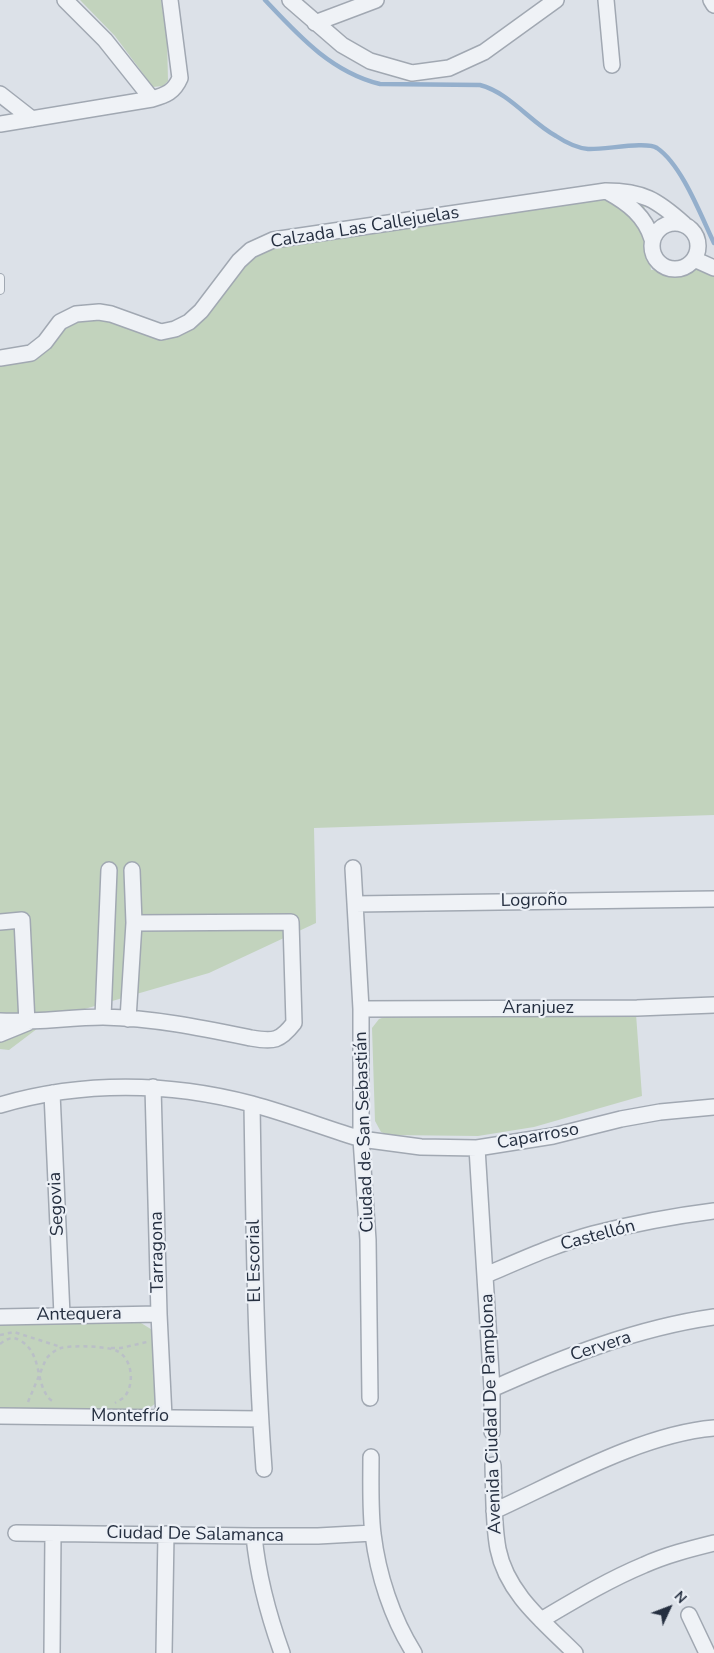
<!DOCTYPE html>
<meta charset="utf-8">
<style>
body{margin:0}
#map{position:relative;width:714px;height:1653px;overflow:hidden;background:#dce1e8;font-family:"Nunito Sans",sans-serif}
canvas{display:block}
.north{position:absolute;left:644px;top:1583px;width:50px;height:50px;-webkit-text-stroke:4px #ecf0f6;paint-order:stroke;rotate:47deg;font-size:14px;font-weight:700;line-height:20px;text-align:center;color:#252f40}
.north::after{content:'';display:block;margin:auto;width:18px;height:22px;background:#252f40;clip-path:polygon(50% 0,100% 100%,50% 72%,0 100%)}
</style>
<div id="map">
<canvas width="714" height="1653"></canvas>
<div class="north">N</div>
</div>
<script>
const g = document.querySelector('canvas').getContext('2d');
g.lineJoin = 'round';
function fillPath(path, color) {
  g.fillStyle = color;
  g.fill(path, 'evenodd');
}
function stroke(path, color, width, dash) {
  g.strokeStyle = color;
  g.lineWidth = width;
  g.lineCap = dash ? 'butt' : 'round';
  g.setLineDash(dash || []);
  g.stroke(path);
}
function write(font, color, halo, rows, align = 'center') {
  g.font = font + ' "Nunito Sans",sans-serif';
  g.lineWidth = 4.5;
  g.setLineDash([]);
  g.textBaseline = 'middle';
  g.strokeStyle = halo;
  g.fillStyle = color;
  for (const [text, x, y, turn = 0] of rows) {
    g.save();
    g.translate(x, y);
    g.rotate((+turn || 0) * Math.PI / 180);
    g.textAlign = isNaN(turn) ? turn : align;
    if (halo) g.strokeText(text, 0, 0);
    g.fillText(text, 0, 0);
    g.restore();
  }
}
fillPath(new Path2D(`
 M80,0h81l6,38 1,43 -5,5 -10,1 -38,-51z
 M609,192l35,11 7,67 63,-8v553l-400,13 2,95 -107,50 -159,46 -41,31 -9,-1v-690l37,-6 22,-30 23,-8 41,11 56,4 60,-63 33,-24z
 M636,1014l6,82 -108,31 -56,9 -90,-1 -7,-3 -6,-11 -3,-93 7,-9 9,-3z
 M141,1323l13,8 2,72 -12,9 -144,-1v-87z`), '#c2d3bd');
stroke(new Path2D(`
 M265,0c33,35 66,72 115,84l100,1c30,8 50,37 76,51 9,6 22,12 32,13 16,1 58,-8 69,-1 25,17 44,68 57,95`), '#94afcc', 4.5);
const lane = new Path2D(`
 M0,278v12`);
const street = new Path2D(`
 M65,0l40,40 47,59
 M290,0l52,45 28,16 42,12 37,-5 35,-16 72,-52
 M606,0l6,65
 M711,0l3,5
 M315,23l61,-23
 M0,94l32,25
 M0,124l152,-25c14,-4 22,-7 28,-21l-10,-78
 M608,192c20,11 37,24 44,47
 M652 246a23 23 0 1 1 46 0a23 23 0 1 1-46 0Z
 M694,259l20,9
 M0,358l31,-5 14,-11 15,-20 16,-8 23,-2 12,2 50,18 14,-3 14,-7 12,-11 38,-50 12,-11 22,-10 333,-49c37,0 51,9 78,33
 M353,868l8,141v130l7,101 2,158
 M355,904l359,-5
 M0,922l22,-2 5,103 -27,11
 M361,1009l276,-1 77,-3
 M103,1017l6,-147
 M128,1019l6,-96
 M0,1021c35,2 69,-4 103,-4 51,1 99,11 148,21 23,4 29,3 43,-15l-3,-101 -157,1 -2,-53
 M153,1087l6,227 5,103
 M52,1093l10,222
 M252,1104c2,122 3,243 12,365
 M0,1105c82,-24 169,-23 252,-1 37,10 73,24 109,35l60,8 56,1 76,-12 68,-17 39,-7 54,-5
 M477,1148l15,241v43
 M486,1275c35,-15 70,-31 107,-41 39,-10 81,-18 121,-23
 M0,1317l159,-3
 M492,1389c71,-32 145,-61 222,-72
 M0,1416l260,3
 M371,1457c0,25 -1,52 2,77 5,41 19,84 41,119
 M493,1465c1,28 0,57 5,84 9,45 47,74 77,104
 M494,1511c66,-30 148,-77 220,-83
 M16,1533l238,3h64l55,-3
 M254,1536c4,41 14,78 28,117
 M689,1615l18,38
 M541,1620c34,-20 67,-40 103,-55 22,-10 46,-16 70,-22
 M52,1653l1,-119
 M164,1653l2,-119`);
stroke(lane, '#a1a8b2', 10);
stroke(street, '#a1a8b2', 18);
stroke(new Path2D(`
 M0,1335l14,-3 47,15
 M0,1344c8,-6 13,-8 21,-3 21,13 14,39 27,56 1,2 4,4 6,5
 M111,1348h10l26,-6
 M28,1402l18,-43c4,-5 9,-9 15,-11 10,-3 47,-2 56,3 15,7 18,32 8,45 -2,3 -7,5 -10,7`), '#babfc7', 2.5, [4, 4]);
stroke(lane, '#eff2f6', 8);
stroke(street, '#eff2f6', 15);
write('18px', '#252f40', '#ecf0f6', [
 ["Calzada Las Callejuelas",365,228,-9],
 ["Logroño",534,901,-1],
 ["Aranjuez",538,1009],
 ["Ciudad de San Sebastián",365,1132,-92],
 ["Caparroso",538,1137,-10],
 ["Segovia",57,1204,-93],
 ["Castellón",598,1236,-15],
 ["Tarragona",158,1252,-91],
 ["El Escorial",255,1261,-91],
 ["Antequera",79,1315,-1],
 ["Cervera",601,1347,-18],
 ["Avenida Ciudad De Pamplona",492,1414,-92],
 ["Montefrío",130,1417],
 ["Ciudad De Salamanca",195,1535,1]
]);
</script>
